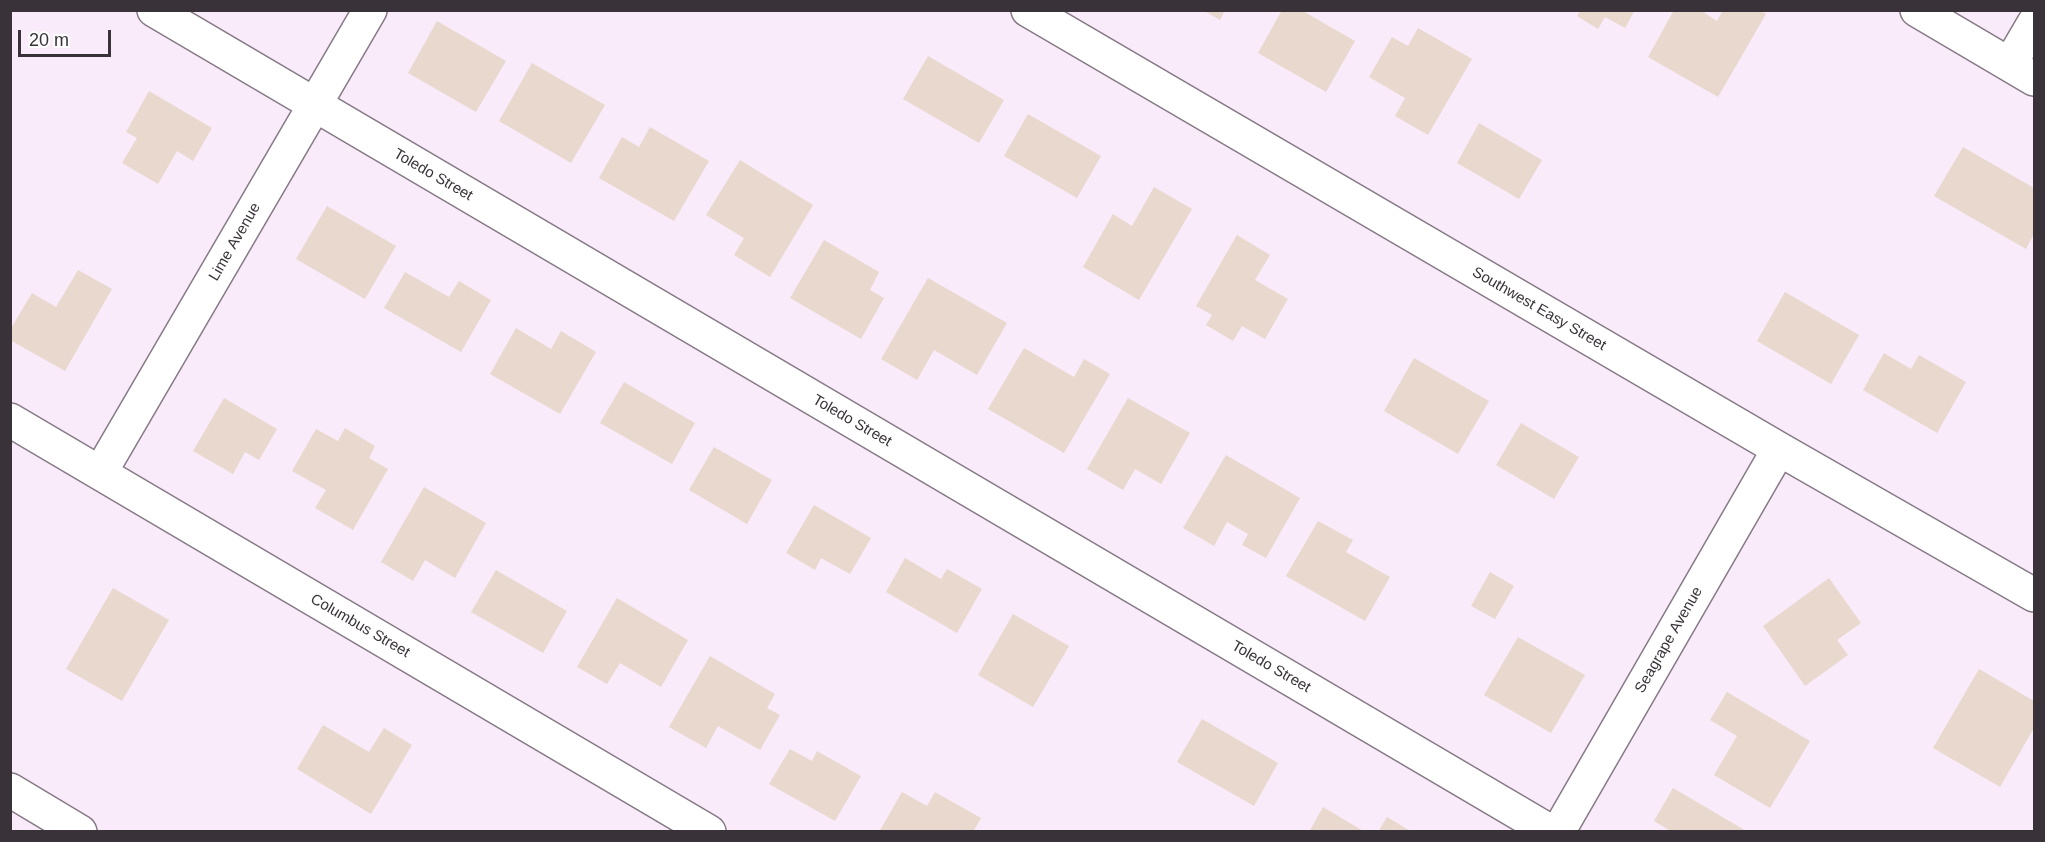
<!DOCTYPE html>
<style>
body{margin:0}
#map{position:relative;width:2045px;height:842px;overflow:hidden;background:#f9ebf9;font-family:Helvetica,sans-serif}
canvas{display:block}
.frame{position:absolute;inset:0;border:12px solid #393339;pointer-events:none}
.scale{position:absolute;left:18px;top:30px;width:93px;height:27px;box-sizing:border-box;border:3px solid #393339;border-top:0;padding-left:8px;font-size:18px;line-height:21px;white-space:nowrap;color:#393339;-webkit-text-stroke:4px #fefefe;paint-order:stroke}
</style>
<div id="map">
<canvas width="2045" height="842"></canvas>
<div class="frame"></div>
<div class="scale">20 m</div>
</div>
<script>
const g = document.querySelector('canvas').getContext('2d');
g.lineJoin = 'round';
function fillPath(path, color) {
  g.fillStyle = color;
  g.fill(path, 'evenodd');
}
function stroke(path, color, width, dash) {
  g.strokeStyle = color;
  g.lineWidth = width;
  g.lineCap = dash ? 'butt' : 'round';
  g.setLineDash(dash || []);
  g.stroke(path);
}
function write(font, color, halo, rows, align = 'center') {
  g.font = font + ' Helvetica,sans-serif';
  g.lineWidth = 4.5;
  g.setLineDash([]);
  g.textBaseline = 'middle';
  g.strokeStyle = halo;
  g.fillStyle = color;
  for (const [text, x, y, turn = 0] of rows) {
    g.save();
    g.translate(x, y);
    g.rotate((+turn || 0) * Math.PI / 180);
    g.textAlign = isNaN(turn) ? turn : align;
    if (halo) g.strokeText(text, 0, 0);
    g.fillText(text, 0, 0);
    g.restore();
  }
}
fillPath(new Path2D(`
 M1203,10h22l-5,10z
 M1282,10h19l54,31 -29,51 -68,-39z
 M1581,10h54l-10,18 -20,-11 -7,12 -21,-13z
 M1674,10h26l17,11 6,-11h37l6,4 -48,83 -70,-40z
 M437,21l69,40 -30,51 -68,-39z
 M1418,28l54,31 -44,76 -33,-19 10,-18 -36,-21 23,-40 16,9z
 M928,56l76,44 -25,43 -76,-44z
 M532,63l73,42 -34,58 -72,-42z
 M149,91l63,37 -19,33 -16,-10 -19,33 -36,-21 15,-25 -11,-6z
 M1028,114l73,42 -24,42 -73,-42z
 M1479,123l63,37 -23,39 -62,-36z
 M650,127l59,34 -35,60 -75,-43 23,-41 17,10z
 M1963,147l71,41v46l-8,15 -92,-53z
 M740,160l73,45 -43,72 -36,-22 10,-17 -38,-23z
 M1154,187l38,22 -53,91 -56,-33 30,-53 19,12z
 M327,206l69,40 -31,53 -69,-40z
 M1237,235l33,20 -15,25 33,19 -23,40 -23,-13 -9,15 -27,-16 6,-10 -16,-9z
 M824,240l55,32 -9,18 14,8 -23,41 -71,-41z
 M78,270l34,19 -47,82 -55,-31v-10l22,-37 24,14z
 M405,272l44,25 10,-16 32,19 -30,52 -77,-44z
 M928,278l79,45 -30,52 -43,-25 -17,30 -36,-21z
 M1785,292l74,43 -28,49 -74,-43z
 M516,328l35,21 10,-18 35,21 -36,62 -70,-40z
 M1024,348l50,29 10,-18 26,15 -46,79 -76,-44z
 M1884,353l27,16 8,-14 47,27 -29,51 -74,-43z
 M1414,358l75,43 -31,53 -74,-43z
 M624,382l71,41 -23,41 -72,-41z
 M224,398l53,31 -18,31 -14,-8 -12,22 -40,-23z
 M1128,398l62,35 -29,51 -26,-15 -12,21 -36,-21z
 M1521,423l58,34 -25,42 -58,-34z
 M345,428l30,18 -6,12 19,11 -35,61 -38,-22 11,-18 -34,-19 24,-42 22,12z
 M714,447l58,33 -25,44 -58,-34z
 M1226,455l74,43 -34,60 -24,-13 6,-11 -21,-12 -13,24 -31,-18z
 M424,487l62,36 -31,55 -30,-18 -12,21 -32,-19z
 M814,505l57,33 -21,36 -29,-16 -6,12 -29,-17z
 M1318,521l35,19 -7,12 44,25 -25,44 -79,-45z
 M905,558l36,21 6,-10 35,20 -25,44 -71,-41z
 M496,570l71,41 -24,42 -72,-41z
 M1490,572l24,14 -19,33 -24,-13z
 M1829,578l32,45 -24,17 11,15 -43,31 -42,-60z
 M113,588l56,32 -47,81 -56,-32z
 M617,598l71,42 -27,47 -41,-24 -13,21 -30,-17z
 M1013,614l56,32 -36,61 -55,-32z
 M1518,637l67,38 -34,58 -67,-38z
 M710,656l65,38 -8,14 13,7 -20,35 -42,-24 -12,22 -37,-21z
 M1979,669l55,32v27l-34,59 -67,-39z
 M1727,692l83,49 -40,67 -56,-33 23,-39 -27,-16z
 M1202,719l76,44 -24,43 -77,-44z
 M323,725l46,27 15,-24 28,17 -41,69 -74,-45z
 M790,749l22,12 5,-10 44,25 -26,45 -66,-37z
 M1673,788l75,44h-76l-18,-11z
 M902,792l25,14 8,-14 46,26 -8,14h-94z
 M1323,807l42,25h-56z
 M1387,817l25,15h-34z`), '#e9d8ce');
const minor = new Path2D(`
 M154,10l1397,822
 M1028,10l751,439 255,146
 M1917,10l117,69
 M2010,64l24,-41
 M10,420l699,412
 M100,473l270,-463
 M10,790l70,42
 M1558,832l221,-383`);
stroke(minor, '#867a86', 36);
stroke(minor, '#fff', 33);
write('15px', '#393339', '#fefefe', [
 ["Toledo Street",433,175,30],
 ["Lime Avenue",235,242,-60],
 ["Southwest Easy Street",1539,309,30],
 ["Toledo Street",852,421,30],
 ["Columbus Street",360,626,30],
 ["Seagrape Avenue",1669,640,-60],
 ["Toledo Street",1271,667,30]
]);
</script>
